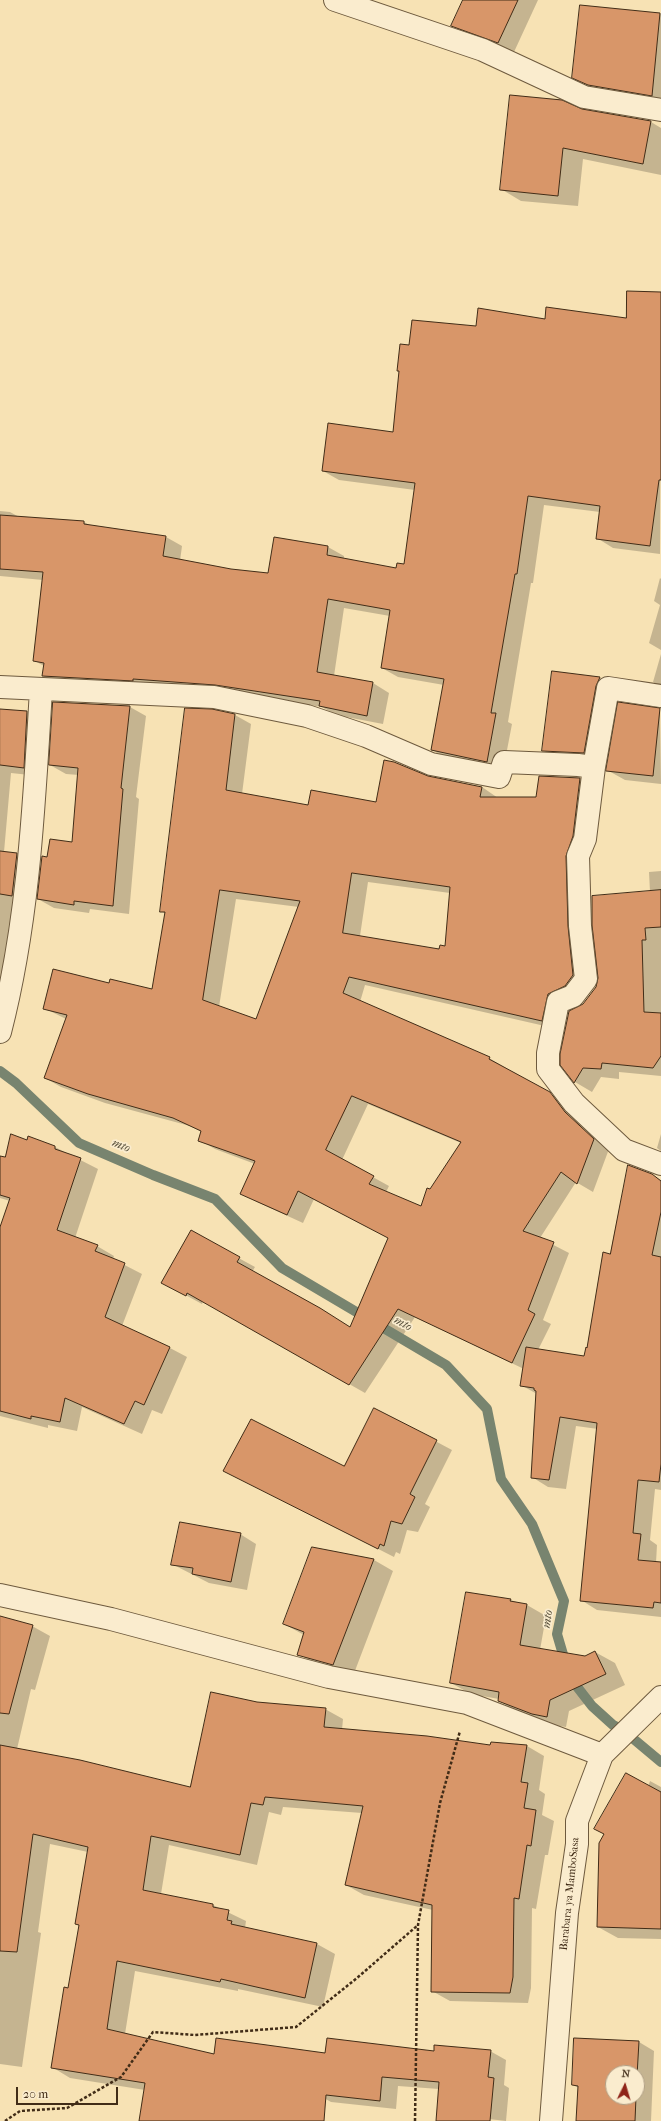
<!DOCTYPE html>
<style>
body{margin:0}
#map{position:relative;width:661px;height:2121px;overflow:hidden;background:#f7e2b4;font-family:"IM FELL French Canon",serif}
canvas{display:block}
.north{position:absolute;left:605px;top:2065px;width:40px;height:40px;box-sizing:border-box;background:#faecce;border:1px solid #b09f85;border-radius:50%;rotate:5deg;font-size:11px;font-weight:700;line-height:16px;text-align:center;color:#412c17}
.north::after{content:'';display:block;margin:auto;width:14px;height:18px;background:#8f2418;clip-path:polygon(50% 0,100% 100%,50% 72%,0 100%)}
.scale{position:absolute;left:16px;top:2087px;width:102px;height:18px;box-sizing:border-box;border:2px solid #412c17;border-top:0;padding-left:5px;font-size:12px;line-height:14px;white-space:nowrap;color:#412c17;-webkit-text-stroke:3px #faecce;paint-order:stroke}
</style>
<div id="map">
<canvas width="661" height="2121"></canvas>
<div class="north">N</div>
<div class="scale">20 m</div>
</div>
<script>
const g = document.querySelector('canvas').getContext('2d');
g.lineJoin = 'round';
function fillPath(path, color) {
  g.fillStyle = color;
  g.fill(path, 'evenodd');
}
function stroke(path, color, width, dash) {
  g.strokeStyle = color;
  g.lineWidth = width;
  g.lineCap = dash ? 'butt' : 'round';
  g.setLineDash(dash || []);
  g.stroke(path);
}
function write(font, color, halo, rows, align = 'center') {
  g.font = font + ' "IM FELL French Canon",serif';
  g.lineWidth = 3.5;
  g.setLineDash([]);
  g.textBaseline = 'middle';
  g.strokeStyle = halo;
  g.fillStyle = color;
  for (const [text, x, y, turn = 0] of rows) {
    g.save();
    g.translate(x, y);
    g.rotate((+turn || 0) * Math.PI / 180);
    g.textAlign = isNaN(turn) ? turn : align;
    if (halo) g.strokeText(text, 0, 0);
    g.fillText(text, 0, 0);
    g.restore();
  }
}
fillPath(new Path2D(`
 M464,0h74l-24,52 -46,-17 -16,-9z
 M580,6l81,8v92l-66,-16 -22,-13z
 M582,110l69,12 10,6v47l-78,-16 -5,47 -57,-5 -20,-12z
 M661,293l-1,261 -47,-6 -16,-10 3,-26 -56,-7 -11,78h-2l-23,139 4,2 -9,47 -55,-12 -16,-9 12,-65 -46,-8 -16,-9 8,-52 -46,-8 -10,68 39,7 16,10 -6,31 -47,-9 -14,-8 -68,-11 -194,-11 -17,-9 1,-10 -9,-5 8,-81 -43,-4v-65l10,1 11,6 63,4 7,4 75,11 16,9 -2,15 51,9 38,4 6,-36 53,9 16,9v3l53,10 8,-4 10,-75 -76,-10 -16,-9 70,-38 7,-61 -2,-1 12,-25 67,-19 69,-7 81,-1z
 M660,578l1,1v71l-12,-7 11,-38 -6,-4z
 M661,654v32l-8,-4z
 M553,674l47,4 15,9 -15,75 -41,-2 -16,-10z
 M130,707l16,9 -10,81 3,2 -10,115 -39,-5 -1,4 -35,-5 -16,-9 10,-41 25,-14 6,-69 -13,-1 -16,-9z
 M660,709l1,75 -36,-4 -18,-10z
 M0,710l27,2 16,10 -4,54 -28,-3 -7,79 13,2 15,9 -32,122z
 M235,715l16,9 -9,70 67,12 67,-2 52,-27 54,10 16,11h39l43,-19 16,9 -8,57 1,140 -25,18 -6,26 -193,-44 -5,17 129,56 77,45 43,46 -16,43 -17,-10 -36,56 29,15 -26,67 8,4 -13,26 47,7 26,-102 41,-80 9,5v310l-6,-1 -5,51 7,5 -1,18h5v54l-64,-7 -16,-10 17,-171 -22,-3 -10,63 -18,-2 -16,-10 5,-83 -16,-9 3,-16 -109,-52 -50,76 -162,-92 -1,3 -24,-13 13,-59 64,35 -3,5 99,56 38,-90 -75,-39 -11,24 -46,-21 -16,-9 14,-29 -40,-15 -16,-9 3,-8 -12,-6 -85,-23 -44,-16 -16,-9 21,-59 -22,-11 65,-24 44,6 13,-76 -5,-3zM368,882l82,11 -4,54 -6,3 -80,-14zM236,899l63,8 -42,113 -38,-13zM368,1104l93,39 -39,64 -36,-15 3,-6 -47,-26z
 M661,871v205l-42,-4v7l-18,-2 -9,15 -17,-10 -13,-18 22,-60 13,-17 53,-95 -1,-20z
 M661,1134v17l-4,-3z
 M29,1137l26,10 43,22 -23,69 22,8 17,10 -1,3 29,15 -20,52 48,22 17,9 -25,57 -10,-4 -10,24 -60,-27 -5,24 -29,-6v3l-48,-12v-186l10,-29 -10,-3v-41l6,1 22,-17z
 M375,1409l77,41 -27,54 5,3 -12,25 -11,-2 -7,24 -4,-2 -2,5 -169,-86 120,-3z
 M240,1534l16,10 -9,46 -38,-7 -37,-19z
 M374,1560l19,11 -40,105 -35,-10 -19,-12 5,-19 -20,-11z
 M510,1600l17,5 19,11 -6,34 45,7 10,-5 20,11 10,22 -56,26 -3,16 -14,-2 -34,-13 -19,-11v-2l-28,-5 -20,-11z
 M0,1617l32,9 18,10 -15,54 -4,-1 -14,60 174,39 66,-85 68,6 18,10 -1,11 149,17 36,-1 17,10 -5,34 6,4 -3,21 12,6 -6,34h-3l-9,54 -4,-1 -1,80 -3,15 -78,-2 -18,-10 1,-81 -69,-15 -18,-10 16,-72 -79,-6 -2,8 -12,-3 -12,53 -88,-20 -8,49 52,11 33,16 -1,7 72,16 18,10 -12,53 -85,-18v2l-103,-20 -10,63 168,87h-153l5,-31 -75,-12 -18,-11 17,-78 11,-63 -4,-2 12,-72 -38,-8 -12,88 3,1 -19,134 -22,-3z
 M650,1781l11,6v152l-43,-1 -20,-11z
 M639,2042l15,9 -3,70h-74l2,-33 -6,-3zM613,2073h24v24h-24z
 M490,2051l16,9 -2,25 5,3 -3,33 -52,-6 -15,-26 -41,-3 -2,23 -65,-7 -16,-9 11,-38z`), '#0003');
stroke(new Path2D(`
 M0,1071l16,12 63,60 74,32 62,24 67,69 164,97 41,44 14,70 31,45 32,77 -7,33 10,34 11,20 14,18 21,19 11,6 37,31`), '#78846f', 10);
const building = new Path2D(`
 M463,0h55l-20,43 -47,-17z
 M580,5l80,8 -8,83 -64,-11 -16,-7z
 M510,95l52,5 20,9 69,12 -8,43 -80,-16 -5,48 -58,-6z
 M627,291l34,1v188h-2l-9,66 -54,-7 4,-33 -72,-10 -11,78h-2l-24,139h5l-9,49 -56,-12 13,-71 -63,-11 9,-58 -62,-11 -11,73 56,10 -6,34 -48,-10 1,-5 -105,-16 -82,-6v2l-91,-5 2,-13 -11,-2 10,-89 -43,-3v-54l84,6v3l82,12 -3,20 68,13 37,4 6,-36 54,9 -1,9 69,13 1,-5 7,1 11,-81 -93,-12 6,-48 65,9 6,-61h-2l3,-27 9,1 3,-25 64,6 2,-18 67,11 1,-12 80,11z
 M552,671l48,6 -4,9 -12,67 -42,-2z
 M53,702l77,4 -9,82 2,1 -10,117 -39,-5v4l-37,-6 5,-43 5,1 3,-18 22,3 6,-74 -29,-3z
 M618,702l42,6 -7,68 -47,-5z
 M185,708l27,1 23,5 -9,76 82,15 3,-15 65,12 8,-42 10,2 34,14 54,11 -2,10h56l3,-21 41,2 -7,58 -7,20 2,70 5,49 -8,11 -17,8 -6,27 -193,-44 -6,16 147,64 -1,2 61,33 15,20 29,27 -17,45 -16,-12 -38,59 31,11 -26,68 7,4 -23,49 -114,-54 -49,76 -162,-92 -1,3 -25,-13 30,-53 49,27 -3,5 83,46 30,19 38,-89 -90,-47 -11,24 -47,-21 15,-33 -57,-20 3,-10 -28,-13 -85,-24 -44,-16 23,-63 -24,-6 10,-40 56,14 1,-4 42,10 13,-77h-5zM352,873l98,14 -5,59 -5,-1 -1,4 -96,-16zM220,890l80,11 -44,118 -53,-19zM352,1096l109,46 -31,47 -3,-1 -6,18 -52,-22 5,-8 -48,-26z
 M0,709l27,2 -3,57 -24,-3z
 M0,851l17,2 -5,43 -12,-2z
 M661,890v37l-16,1 1,12h-4l2,72 17,1v43l-8,12 -51,-5 -1,6 -18,-1 -9,15 -14,-18v-11l9,-43 14,-7 13,-17 2,-9 -6,-53v-29z
 M11,1134l16,6 1,-4 27,10v3l26,9 -24,72 41,15 -3,6 30,12 -20,54 65,30 -26,58 -9,-4 -11,23 -59,-26 -5,24 -29,-6v3l-31,-8v-184l10,-29 -10,-3v-39l5,1z
 M628,1165l24,9 9,7v31l-9,43 9,2v207l-2,18 -21,-2 -5,53 8,1 -3,26 23,2v41l-7,-1 -1,6 -73,-7 17,-178 -37,-6 -11,63 -18,-2 5,-87 -2,-1v-2l-14,-2 6,-39 58,9 2,-9 1,1 16,-96 7,2z
 M374,1408l63,32 -27,54 5,3 -13,27 -11,-3 -7,25 -4,-2 -2,5 -155,-78 28,-52 93,47z
 M180,1522l61,11 -10,49 -39,-8 1,-6 -22,-3z
 M312,1547l62,12 -41,106 -36,-10 7,-23 -21,-8z
 M466,1592l45,7 -1,2 17,3 -7,41 65,11 10,-5 11,23 -56,26 -3,17 -15,-3 -34,-13 1,-9 -49,-9z
 M0,1616l33,9 -24,89 -9,-1z
 M211,1692l46,10 69,6 -2,19 103,9 63,9 1,-3 36,3 -6,37 7,1 -4,25 12,2 -5,36 -4,-1 -8,54 -5,-1 -1,79 -3,16 -79,-1 1,-87 -87,-20 18,-79 -98,-9 -2,8 -12,-2 -11,52 -89,-19 -8,54 70,14v3l16,3 -2,10 5,1 -1,3 86,19 -12,55 -84,-19 -1,3 -103,-21 -10,68 107,25 2,-16 109,15 2,-15 107,13v-6l57,5 -3,27 6,1 -4,43h-54l3,-39 -57,-5 -2,24 -54,-6 -2,26h-185l6,-38 -94,-15 13,-81 4,1 11,-63 -4,-1 13,-77 -55,-13 -16,118 -17,-1v-206l80,15 110,27z
 M626,1773l35,19v137l-64,-2 2,-84 5,-9 -10,-5z
 M574,2038l65,3 -2,35v-3h-24v24h23l-1,24h-59l2,-35 -6,-1z`);
fillPath(building, '#d89669');
stroke(building, '#412c17', 1);
const minor = new Path2D(`
 M335,0l148,50 101,47 77,13
 M0,687l214,10 93,19 59,20 65,28 68,13 5,-15 74,3 16,2 14,-79 53,8
 M594,767l-9,72 -7,17 2,70 6,53 -13,17 -15,6 -10,51v16l26,34 50,47 37,14
 M0,1032c29,-112 34,-228 41,-342
 M0,1595l111,24 218,58 138,26 135,52`);
const tertiary = new Path2D(`
 M551,2121l16,-208 10,-69v-23l25,-66 59,-58`);
stroke(minor, '#6e5a3e', 24);
stroke(tertiary, '#6e5a3e', 24);
stroke(new Path2D(`
 M5,2121l15,-10 47,-3 54,-31 32,-45 42,3 101,-8 61,-49 61,-53
 M415,2121l3,-196 22,-122 20,-72`), '#412c17', 2.5, [3, 2]);
stroke(minor, '#faecce', 22);
stroke(tertiary, '#faecce', 22);
write('11px', '#412c17', '#faecce', [
 ["Barabara ya MamboSasa",570,1894,-84]
]);
write('italic 12px', '#58503c', '#faecce', [
 ["mto",121,1146,22],
 ["mto",403,1324,30],
 ["mto",548,1619,-81]
]);
</script>
